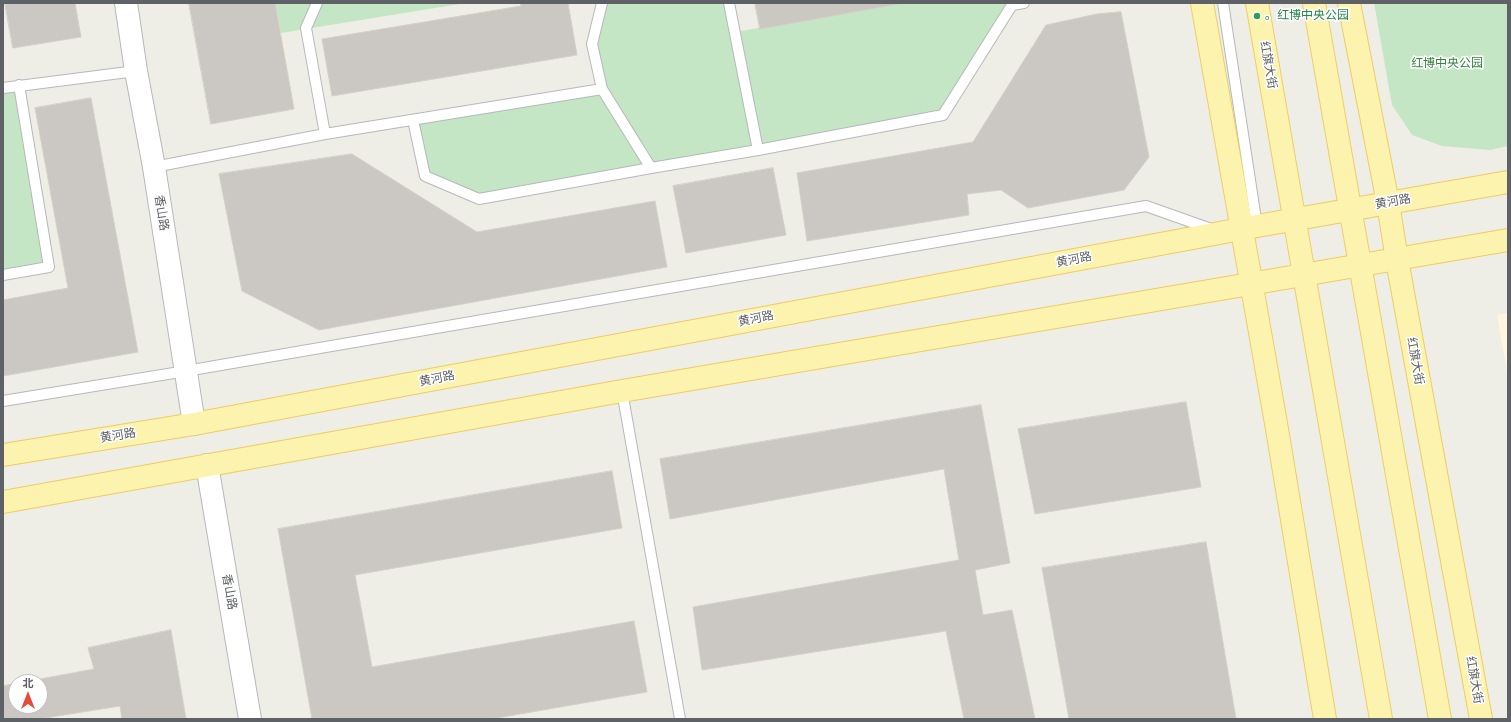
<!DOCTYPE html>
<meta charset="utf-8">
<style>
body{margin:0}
#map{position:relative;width:1511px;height:722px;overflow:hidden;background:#efeee6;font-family:Arial,"Noto Sans SC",sans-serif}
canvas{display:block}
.frame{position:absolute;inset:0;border:4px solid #5e6166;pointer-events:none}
.north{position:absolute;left:8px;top:674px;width:40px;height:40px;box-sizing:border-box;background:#fff;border:1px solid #bfc0c2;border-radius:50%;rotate:0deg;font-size:11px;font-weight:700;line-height:16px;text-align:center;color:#5e6166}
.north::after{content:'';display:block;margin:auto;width:14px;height:18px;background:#e44e38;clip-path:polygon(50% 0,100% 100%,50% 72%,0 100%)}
</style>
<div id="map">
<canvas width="1511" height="722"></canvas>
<div class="frame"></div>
<div class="north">北</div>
</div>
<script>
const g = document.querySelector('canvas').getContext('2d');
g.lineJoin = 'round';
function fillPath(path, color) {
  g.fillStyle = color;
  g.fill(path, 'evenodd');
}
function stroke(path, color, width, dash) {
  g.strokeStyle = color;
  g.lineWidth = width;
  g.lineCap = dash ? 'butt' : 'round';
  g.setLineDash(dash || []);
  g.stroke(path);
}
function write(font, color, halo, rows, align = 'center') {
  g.font = font + ' Arial,"Noto Sans SC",sans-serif';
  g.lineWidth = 3;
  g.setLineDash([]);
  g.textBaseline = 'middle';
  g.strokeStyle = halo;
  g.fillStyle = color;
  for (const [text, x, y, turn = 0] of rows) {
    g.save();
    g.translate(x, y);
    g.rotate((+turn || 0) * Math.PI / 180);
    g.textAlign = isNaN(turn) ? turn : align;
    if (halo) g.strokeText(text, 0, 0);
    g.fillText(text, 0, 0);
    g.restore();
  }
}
fillPath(new Path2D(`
 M1508,313v64l-11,-62z`), '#fdf7de');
fillPath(new Path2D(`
 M275,3h191l-185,30z
 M602,3h127l6,29 169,-29h108l-69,112 -464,84 -54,-23 -12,-56 188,-31 -9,-45z
 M1374,3h134v143l-18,4 -48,-4 -30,-11 -20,-30z
 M19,85l30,182 -46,8v-186z`), '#c4e6c5');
const building = new Path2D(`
 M5,3h70l6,34 -68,11z
 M189,3h86l19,106 -83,15z
 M520,3h48l9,52 -245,41 -10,-57 199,-33z
 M755,3h149l-144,26z
 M1121,12l28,145 -25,33 -96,18 -27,-18 -34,4 2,21 -162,26 -10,-68 176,-31 73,-117 51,-11z
 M91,98l47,254 -135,24v-76l65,-12 -33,-180z
 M352,154l125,78 178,-31 12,66 -348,63 -77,-39 -23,-117z
 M773,168l13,67 -100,18 -13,-67z
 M1186,402l15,85 -166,27 -17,-85z
 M981,405l29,158 -35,7 8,45 29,-5 23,109h-71l-18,-88 -244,39 -9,-63 266,-47 -15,-91 -274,50 -10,-60z
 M612,471l10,57 -267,47 17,92 262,-46 13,71 -156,27h-179l-34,-190z
 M1206,542l30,177h-167l-27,-151z
 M171,630l15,89h-64l-2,-13 -81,13h-36v-33l13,-3v23h24v-24h-16l70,-13 -6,-21z`);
fillPath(building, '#cbc8c3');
stroke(building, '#d4d0c5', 1);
const lane = new Path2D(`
 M317,3l-11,25 19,106
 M1223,3l34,223
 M3,88l133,-17
 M602,89l-10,-45 10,-41
 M413,120l12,56 54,23 172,-31
 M758,150l185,-35 69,-110 12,-2
 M154,167l171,-33 277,-45 49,79 107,-18 -29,-147
 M3,275l46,-8 -30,-182
 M622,391l58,328
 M3,401l183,-30 960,-165 68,24`);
const secondary = new Path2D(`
 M126,3l10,68 18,96 40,257
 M207,465l43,254`);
const primary = new Path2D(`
 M1202,3l75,426 48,290
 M1257,3l124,716
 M1314,3l126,716
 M1349,3l39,200 9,57 84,459
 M3,455l191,-31 1063,-198 251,-44
 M3,502l619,-111 886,-151`);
stroke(lane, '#b6b8bc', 12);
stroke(secondary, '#b5b8bd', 24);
stroke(primary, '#edcd61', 24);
stroke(lane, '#fff', 10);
stroke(secondary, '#fff', 22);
stroke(primary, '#fcf4ae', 22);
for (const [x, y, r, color] of [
 [1257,16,4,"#2e9e5b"]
]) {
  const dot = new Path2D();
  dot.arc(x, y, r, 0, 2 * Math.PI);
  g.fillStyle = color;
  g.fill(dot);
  stroke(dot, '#fff', 1.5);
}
write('12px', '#27864d', '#fff', [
 ["。红博中央公园",1265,16]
], 'left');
write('12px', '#388340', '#fff', [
 ["红博中央公园",1447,64]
]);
write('12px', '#5e6166', '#fff', [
 ["红旗大街",1268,65,80],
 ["黄河路",1393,202,-10],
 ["香山路",161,213,81],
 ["黄河路",1074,260,-11],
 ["黄河路",756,319,-11],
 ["红旗大街",1415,361,80],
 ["黄河路",437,379,-11],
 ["黄河路",118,436,-9],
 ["香山路",229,592,80],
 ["红旗大街",1474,680,80]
]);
</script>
